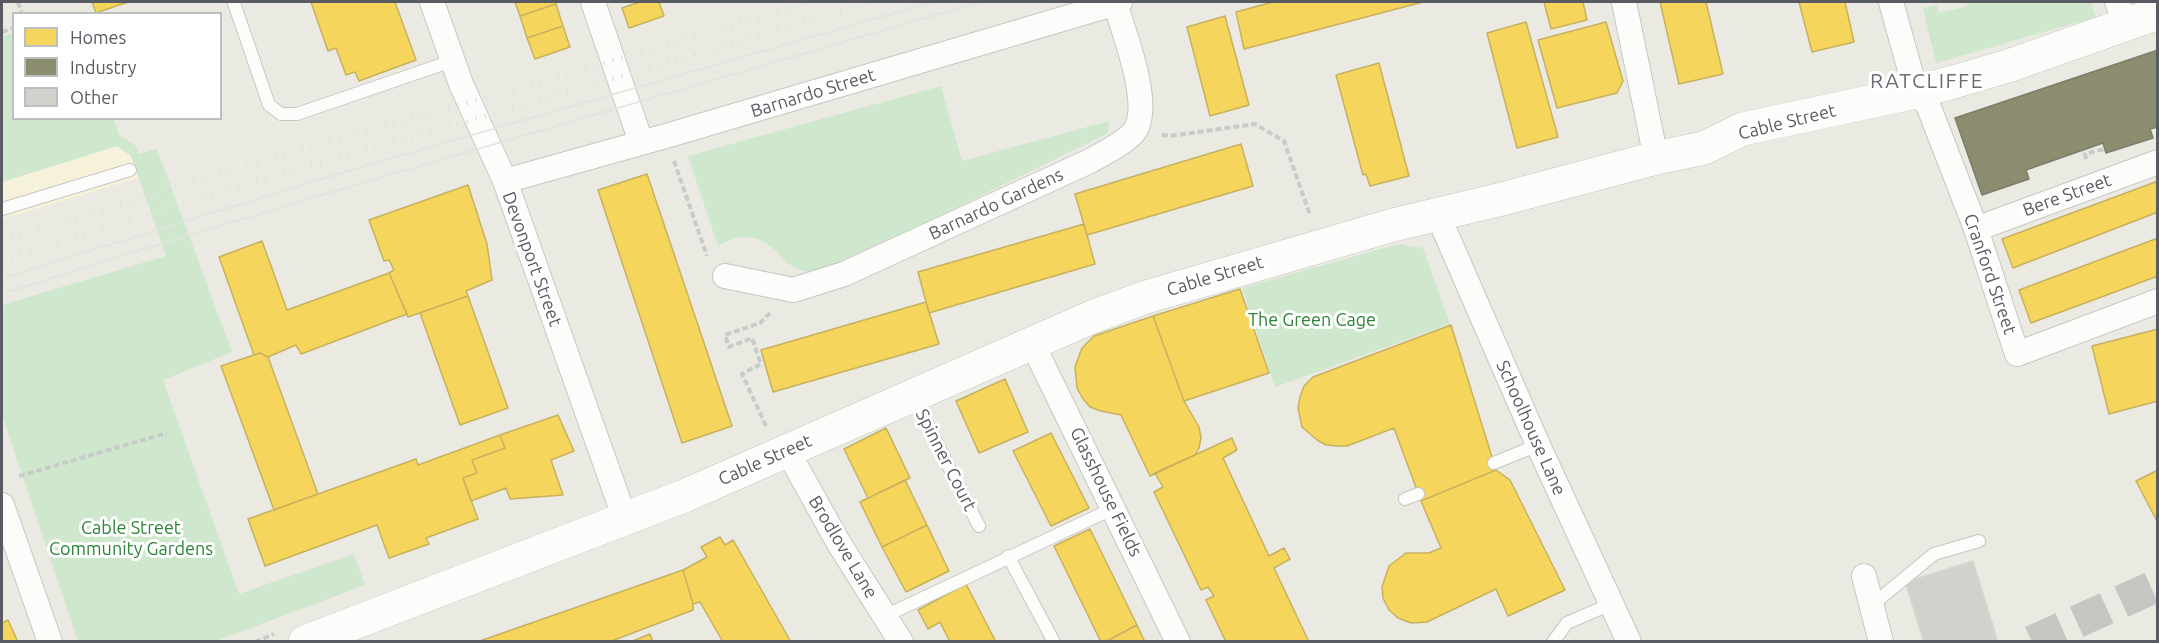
<!DOCTYPE html>
<style>
body{margin:0}
#map{position:relative;width:2159px;height:643px;overflow:hidden;background:#eae9e2;font-family:Ubuntu,sans-serif}
canvas{display:block}
.frame{position:absolute;inset:0;border:3px solid #585c62;pointer-events:none}
.legend{position:absolute;left:12px;top:12px;width:210px;height:108px;box-sizing:border-box;background:#fff;border:2px solid #bcbec0;margin:0;padding:8px 10px;list-style:none;font-size:18px;color:#585c62}
.legend li{display:flex;align-items:center;gap:12px;height:30px}
.legend b{width:30px;border:2px solid #bcbec0}
</style>
<div id="map">
<canvas width="2159" height="643"></canvas>
<div class="frame"></div>
<ul class="legend">
<li><b style="height:16px;background:#f6d55c"></b>Homes</li>
<li><b style="height:16px;background:#8c8c6e"></b>Industry</li>
<li><b style="height:16px;background:#d2d2cd"></b>Other</li>
</ul>
</div>
<script>
const g = document.querySelector('canvas').getContext('2d');
g.lineJoin = 'round';
function fillPath(path, color) {
  g.fillStyle = color;
  g.fill(path, 'evenodd');
}
function stroke(path, color, width, dash) {
  g.strokeStyle = color;
  g.lineWidth = width;
  g.lineCap = dash ? 'butt' : 'round';
  g.setLineDash(dash || []);
  g.stroke(path);
}
function write(font, color, halo, rows, align = 'center') {
  g.font = font + ' Ubuntu,sans-serif';
  g.lineWidth = 6;
  g.setLineDash([]);
  g.textBaseline = 'middle';
  g.strokeStyle = halo;
  g.fillStyle = color;
  for (const [text, x, y, turn = 0] of rows) {
    g.save();
    g.translate(x, y);
    g.rotate((+turn || 0) * Math.PI / 180);
    g.textAlign = isNaN(turn) ? turn : align;
    if (halo) g.strokeText(text, 0, 0);
    g.fillText(text, 0, 0);
    g.restore();
  }
}
fillPath(new Path2D(`
 M117,146l14,10 8,22 -137,41v-37z`), '#f6f1d9');
fillPath(new Path2D(`
 M1968,2h123l5,15 -160,46 -13,-55 14,-3 2,8 29,-7z
 M13,33l1,85 100,1 5,16 17,11 3,8 18,-5 75,203 -69,28 76,214 115,-40 11,31 -149,56h-138l-76,-226v-110l164,-49 -35,-100 -14,-10 -115,36v-145z
 M941,86l21,75 147,-40 -1,12 -148,73 2,4 -137,64c-12,-1 -23,-2 -33,-8 -7,-4 -11,-11 -17,-16 -20,-17 -35,-17 -57,-4l-30,-90z
 M1398,244l25,4 27,76 -175,63 -33,-99z`), '#cfe8cd');
const homes = new Path2D(`
 M92,2h36l-32,11z
 M311,2h84l21,58 -57,21 -4,-9 -9,3 -10,-27 -8,3z
 M515,2h40l1,2 -36,12z
 M640,2h19l5,14 -35,12 -7,-20z
 M1273,2h150l-179,47 -8,-37z
 M1544,2h39l4,18 -36,9z
 M1660,2h46l17,72 -44,10z
 M1799,2h46l9,40 -42,10z
 M556,4l7,22 -36,12 -7,-22z
 M1225,16l24,89 -39,11 -23,-89z
 M1526,22l32,115 -41,11 -30,-115z
 M1606,22l17,59 -6,12 -60,15 -19,-68z
 M563,26l7,21 -35,12 -8,-21z
 M1379,63l30,113 -39,10 -4,-12 -3,1 -27,-100z
 M1241,144l12,42 -166,49 -12,-41z
 M647,174l85,252 -50,17 -84,-253z
 M2158,181v31l-145,56 -11,-29z
 M468,185l19,59 5,36 -26,11 2,5 -60,21 -19,-44 5,-3 -5,-10 -5,1 -15,-41z
 M1084,224l11,40 -166,49 -11,-41z
 M2158,238v38l-127,47 -12,-33z
 M262,241l25,69 102,-37 18,41 -106,40 -5,-9 -28,12 -8,-4 -6,2 -35,-98z
 M1240,289l29,84 -85,28 -31,-85z
 M468,296l40,112 -48,17 -40,-112z
 M926,302l13,42 -166,48 -12,-42z
 M1153,316l31,85 15,26 2,11 -2,10 -4,7 -45,21 -29,-61 -20,-4 -11,-4 -7,-8 -6,-11 -2,-21 7,-19 12,-12z
 M1451,325l45,145 -75,31 -27,-73 -47,18h-10l-11,-1 -9,-5 -15,-13 -4,-19 2,-11 4,-11 9,-9z
 M2158,329v72l-49,13 -17,-68z
 M260,353l8,4 50,137 -44,16 -53,-144z
 M1005,379l23,53 -49,21 -23,-52z
 M558,415l16,36 -23,9 12,35 -53,4 -4,-11 -35,13 -8,-23 14,-5 -5,-13 33,-12 -5,-13z
 M886,428l24,50 -42,20 -24,-49z
 M1051,433l38,75 -38,18 -38,-75z
 M500,435l5,13 -33,12 5,13 -14,5 15,41 -52,19 3,6 -40,14 -12,-33 -112,41 -17,-47 168,-60 2,6z
 M1232,438l5,12 -14,8 46,98 15,-8 6,11 -16,9 35,74h-83l-20,-42 8,-4 -6,-9 -7,3 -47,-98 9,-5 -8,-14z
 M1496,470l14,10 55,110 -57,26 -12,-27 -69,33 -16,1 -13,-5 -9,-8 -6,-12 -1,-11 7,-21 17,-13h23l12,-5 -20,-47z
 M2158,470v53l-22,-42z
 M905,480l22,45 -45,22 -22,-45z
 M927,525l22,46 -43,21 -24,-45z
 M1090,529l47,96 -32,17h-4l-47,-96z
 M720,537l5,8 8,-5 58,102h-68l-23,-40 -7,2 -10,-34 24,-13 -6,-10z
 M683,570l10,34v6l-84,32h-132z
 M966,584l30,58h-46l-10,-20 -12,7 -10,-19z
 M8,620l10,22h-16v-19z
 M1137,625l8,17h-40z
 M650,634l3,8h-23z`);
fillPath(homes, '#f6d55c');
stroke(homes, '#c7b15e', 1.5);
const industry = new Path2D(`
 M2158,50v77l-8,2 3,9 -47,15 -3,-10 -77,27 3,9 -47,16 -27,-77z`);
fillPath(industry, '#8c8c6e');
stroke(industry, '#7c7e6a', 1.5);
const building = new Path2D(`
 M1973,561l25,81h-74l-19,-60z`);
fillPath(building, '#d2d2cd');
stroke(building, '#d9d7d2', 1.5);
stroke(new Path2D(`
 M2032,642l126,-57`), '#c6c6c2', 33, [33, 16]);
const service = new Path2D(`
 M234,3l35,102 12,9h16l155,-53
 M2,209l128,-39
 M913,396l66,130
 M1494,463l44,-18
 M1405,499l13,-5
 M1008,556l46,86
 M1872,605l62,-51 45,-13
 M885,616l229,-108
 M1553,642l14,-19 44,-19`);
const minor = new Path2D(`
 M432,2l29,82 44,97 120,338
 M593,2l48,140
 M1624,2l32,156
 M1891,2l25,90 12,13 48,124 41,125 141,-53
 M2117,2l9,23
 M505,181l161,-45 454,-134
 M1437,213l101,232 91,197
 M1976,229l182,-67
 M725,276l68,14 51,-16 246,-113c12,-7 39,-20 46,-32 15,-28 -12,-96 -21,-126
 M1032,343l146,299
 M787,450l51,92 63,100
 M2,505l48,137
 M1864,576l17,66`);
const secondary = new Path2D(`
 M305,642l379,-146 408,-179 51,-19 250,-73 109,-26 154,-41 48,-10 39,-19 173,-37 41,-11 54,-16 147,-52`);
stroke(service, '#c6c7c5', 14);
stroke(minor, '#c6c7c5', 26);
stroke(secondary, '#c6c6c5', 34);
stroke(new Path2D(`
 M18,2l4,12
 M2,32l12,-4
 M1162,135l7,1 86,-12 29,17 26,74
 M2086,159l-1,-5 20,-5
 M674,161l33,95
 M766,426l-24,-52 19,-10 -9,-26 -23,9 -4,-12 35,-12 10,-10
 M19,476l148,-43
 M255,642l19,-8`), '#c5ccc9', 4, [6, 3]);
stroke(service, '#fcfcfb', 12);
stroke(minor, '#fcfcfb', 24);
stroke(secondary, '#fcfcfb', 33);
stroke(new Path2D(`
 M2,278l349,-108 582,-168
 M2,294l86,-28 267,-81 625,-183`), '#e2e2e1', 1.5);
stroke(new Path2D(`
 M2,241l238,-74 270,-76 301,-89
 M2,260l243,-76 269,-76 359,-106`), '#e2e2e1', 4.5, [1.5, 8]);
write('18px', '#585c62', '#fff', [
 ["Barnardo Street",813,93,-17],
 ["Cable Street",1787,122,-14],
 ["Bere Street",2067,195,-20],
 ["Barnardo Gardens",996,204,-25],
 ["Devonport Street",532,259,70],
 ["Cranford Street",1990,274,71],
 ["Cable Street",1215,276,-17],
 ["Schoolhouse Lane",1531,428,66],
 ["Cable Street",765,460,-24],
 ["Spinner Court",946,460,63],
 ["Glasshouse Fields",1106,492,64],
 ["Brodlove Lane",843,547,59]
]);
write('18px', '#2e8438', '#fff', [
 ["The Green Cage",1312,320],
 ["Cable Street",131,528],
 ["Community Gardens",131,549]
]);
g.letterSpacing = '1.5px';
write('21px', '#696e74', '#fff', [
 ["RATCLIFFE",1927,81]
]);
g.letterSpacing = '0px';
</script>
